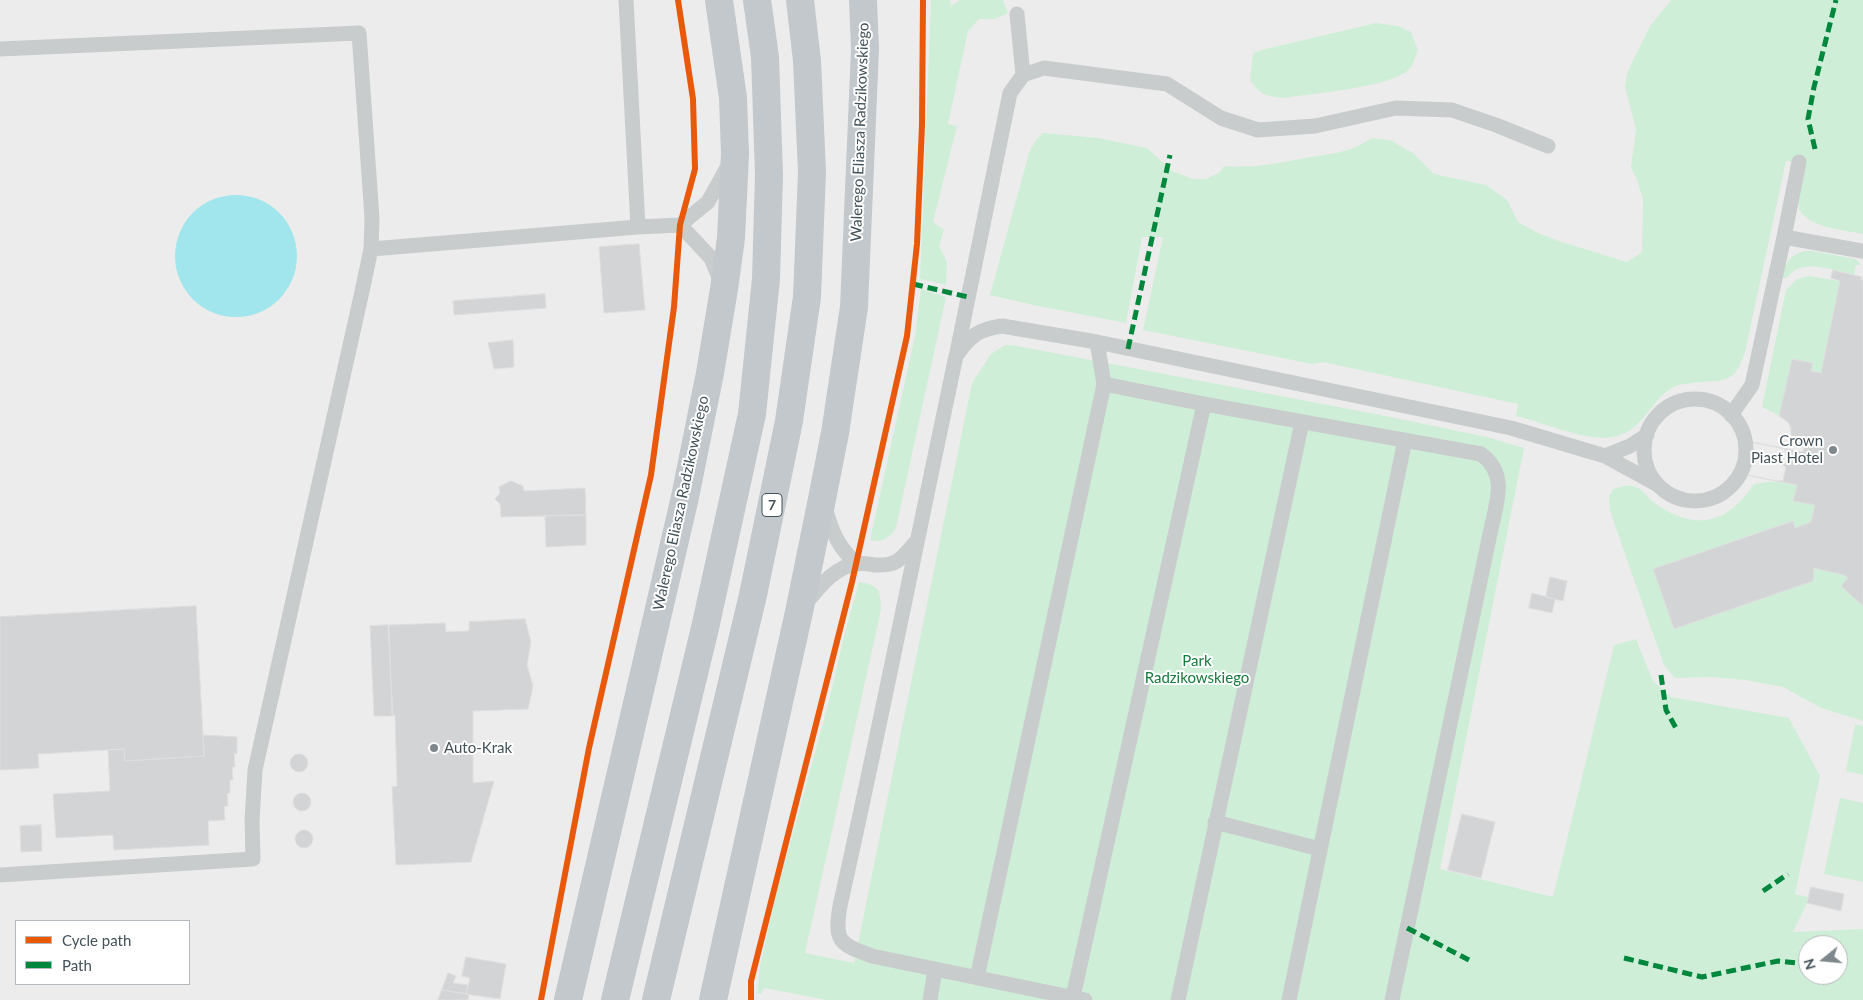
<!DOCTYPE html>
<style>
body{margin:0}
#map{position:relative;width:1863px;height:1000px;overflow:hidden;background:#edecec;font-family:Lato,sans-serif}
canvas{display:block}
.legend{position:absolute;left:15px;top:920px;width:175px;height:65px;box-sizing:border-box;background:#fff;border:1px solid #b4b9bd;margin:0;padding:6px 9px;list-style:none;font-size:15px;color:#435159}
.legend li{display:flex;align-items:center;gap:10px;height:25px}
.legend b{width:25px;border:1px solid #b4b9bd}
.north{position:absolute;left:1798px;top:935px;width:50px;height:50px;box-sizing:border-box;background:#fff;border:1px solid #b4b9bd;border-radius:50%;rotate:253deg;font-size:14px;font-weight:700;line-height:20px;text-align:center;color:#435159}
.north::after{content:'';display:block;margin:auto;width:18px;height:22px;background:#7e878c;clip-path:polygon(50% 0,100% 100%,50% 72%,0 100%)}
</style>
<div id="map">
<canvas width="1863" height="1000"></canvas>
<ul class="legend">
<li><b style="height:6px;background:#e8590c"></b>Cycle path</li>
<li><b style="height:6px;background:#00873e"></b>Path</li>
</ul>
<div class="north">N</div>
</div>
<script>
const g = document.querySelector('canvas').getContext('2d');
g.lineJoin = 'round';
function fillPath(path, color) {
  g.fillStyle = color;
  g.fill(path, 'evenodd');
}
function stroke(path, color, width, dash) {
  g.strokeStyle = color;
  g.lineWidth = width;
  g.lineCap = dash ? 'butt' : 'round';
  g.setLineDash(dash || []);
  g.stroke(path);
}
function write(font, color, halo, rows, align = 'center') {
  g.font = font + ' Lato,sans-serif';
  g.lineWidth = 4;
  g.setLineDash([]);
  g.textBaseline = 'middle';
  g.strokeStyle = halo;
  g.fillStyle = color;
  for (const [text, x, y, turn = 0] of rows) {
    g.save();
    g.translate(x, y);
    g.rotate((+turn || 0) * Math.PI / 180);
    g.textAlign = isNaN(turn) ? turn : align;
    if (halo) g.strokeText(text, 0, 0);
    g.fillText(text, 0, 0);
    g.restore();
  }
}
fillPath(new Path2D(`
 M931,0h19l1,6 9,-6h43l5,13 -13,6h-16l-11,12 -20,93 9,2 -24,96 11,8 -5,16 8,16 -1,23 44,10 39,-142 6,-12 8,-8 55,5 49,10 25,23 21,8h13l13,-6 5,-7c31,2 50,-2 81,-8 23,-4 47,-5 66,-20l19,2 23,13 21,21 52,11 21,15 11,22 20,11 21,8 68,21 15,-10 1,-53 -6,-19 -6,-13 5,-38 -11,-42 2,-14 23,-47 21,-26h192v234c-18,-4 -65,-7 -65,-32 0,-13 5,-27 7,-39l-19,-2 -41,191c-11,34 -21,27 -52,31 -5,1 -11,1 -15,2 -28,11 -31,45 -65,52 -28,5 -69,-15 -97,-21l2,-12 -195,-42 -11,2 -169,-34 20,-93h-21l-16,86 -93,-18 -113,-26z
 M1376,23l22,3 13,6 7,18c-2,5 -4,13 -8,18 -13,19 -101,26 -126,30 -18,-2 -24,-3 -34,-18l3,-27 12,-4z
 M1804,251h8l44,8 5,6h-5l-2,10c-21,-5 -53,-18 -67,3h-6c4,-15 8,-22 23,-27z
 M1809,276l31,5 -19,92 -10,-2 2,-8 -21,-4 -13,57 -17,-9 24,-117 11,-11z
 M921,289l25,8 -50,231c-7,10 -13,15 -26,12l45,-204z
 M1005,345h7l374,71 101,21 37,11 -84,421 113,28 61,-252 22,-6 17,42 18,16 118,21 31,58 -25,118 13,3 -1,6 -14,29 70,-3v71h-1036l-63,-12 -3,6 -4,-1 3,-27 16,-71 53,-194 15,-65 15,-54c20,3 22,8 22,28l-76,343 49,10 118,-580 19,-29zM1808,945h30v30h-30z
 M1767,482h13l17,3 -4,16 22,4 -4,17 -16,6 -2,-7 -140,48 21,60 139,-48 1,-13 30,7 4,3 -7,8 22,20v115l-42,-13 -38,-21 -38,-7 -34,-3 -36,1 -11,-13 -54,-154 -1,-15 4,-7c8,-2 15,-5 23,-2 6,2 11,10 17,15 41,29 73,24 101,-18z
 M1855,724l8,2v49l-17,-4z
 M1840,798l23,5v79l-39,-8z`), '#cfeed7');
fillPath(new Path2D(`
 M175 256a61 61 0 1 1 122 0a61 61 0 1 1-122 0Z`), '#a2e6ed');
const building = new Path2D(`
 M639,244l6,66 -41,3 -5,-66z
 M1833,270l29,7 -1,3h2v326l-22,-20 7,-8 -4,-3 -30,-7 -1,13 -139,48 -21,-60 140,-48 2,7 16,-6 4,-17 -22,-4 4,-16 -55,-11 5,-33 56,11 3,-13 -15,-3v-8l-3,-6 -9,-6 13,-57 21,4 -2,8 10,2 19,-92 -9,-3z
 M545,294l1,14 -92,7 -1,-14z
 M513,340l1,27 -20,2 -6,-26z
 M1747,441l38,8v3h4l-2,12 -4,-1 -1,2 4,2 -3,14 -3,-1v2l-38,-8z
 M511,481l12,5 1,5 61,-3 1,27 -85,2 -1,-13 -5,-5 5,-6 -1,-6z
 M586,515v30l-40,2 -1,-31z
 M1550,577l17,4 -4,20 -17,-4z
 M1532,593l23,6 -3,14 -23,-5z
 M196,606l8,150 -79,5 -1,-12 -86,5 1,14 -39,2v-153z
 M525,619l6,23 -4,23 6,21 -5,23 -55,2v72l21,-2 -23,81 -75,3 -4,-78 5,-1 -2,-71h-3l-3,-90 56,-2 1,9 23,-1v-9z
 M388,625l5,91h-19l-4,-90z
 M203,735l34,2v17l-3,-1 1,14h-3l1,13h-3v13l-3,1 1,12 -4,1 1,13 -17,1 1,24 -95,5 -1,-15 -57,3 -3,-44 57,-3 -2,-41 16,-1 1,12 79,-5z
 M290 763a9 9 0 1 1 18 0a9 9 0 1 1-18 0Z
 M293 802a9 9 0 1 1 18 0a9 9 0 1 1-18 0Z
 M1462,814l33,8 -14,56 -33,-8z
 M41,825l1,26 -21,1 -1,-26z
 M295 839a9 9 0 1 1 18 0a9 9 0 1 1-18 0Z
 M1811,887l33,7 -3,17 -34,-8z
 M466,957l40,7 -6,35 -34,-5 4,-16 -8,-2z
 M448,973l8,3 -3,7 15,2 -2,9 -24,-4z
 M442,990l27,4 -1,6h-30z`);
fillPath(building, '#d3d4d5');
stroke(building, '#dededf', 1);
stroke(new Path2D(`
 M626,0l12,227 42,-2 28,-23 22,-40
 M1017,14l6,61
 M0,49l359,-16 13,185 -1,31 -10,47 -106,474 -3,51 1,38 -253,16
 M680,225l31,33 10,24
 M1784,237l15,-75
 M371,249l267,-22
 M957,352l53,-259 13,-18 21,-7 123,16 54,34 37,12 57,-4 81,-18 56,2 44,15 52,21
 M1104,384l100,20 277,50c27,20 16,47 10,75l-99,471
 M1644 450a51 51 0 1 1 102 0a51 51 0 1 1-102 0Z
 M1731,415l21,-30 32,-148 78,14
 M1605,456l25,-10 17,-11
 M825,507c7,25 12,38 31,57
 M805,604c14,-16 28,-36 50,-40 6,-1 14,0 20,1 24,1 26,-7 41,-23
 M1215,822l105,27
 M977,978l127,-594 -7,-42
 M1073,997l131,-593
 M930,1000l5,-30
 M1085,1000l-213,-44c-33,-12 -38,-15 -32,-50 41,-183 77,-367 116,-550 13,-19 22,-27 46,-30l95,16 414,86 94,28 53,29
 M1178,1000l124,-578
 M1289,1000l116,-560`), '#c8cccd', 15);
stroke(new Path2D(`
 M568,1000l117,-503 25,-124 14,-84 7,-51 4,-84 -2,-56 -14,-98
 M615,1000l90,-372 47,-214 14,-135 3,-104 -4,-118 -8,-57
 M656,1000l97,-405 36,-174 18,-124 5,-125 -5,-111 -7,-61
 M713,1000l86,-388 23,-113 13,-66 19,-126 11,-258 -2,-49`), '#c3c8cc', 28);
stroke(new Path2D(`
 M1815,149l-7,-30 6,-32 22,-87
 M913,284l55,13
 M1128,349l42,-194
 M1661,675l5,35 10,18
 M1763,891l25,-17
 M1407,928l62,32
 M1624,958l78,19 76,-16 28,3`), '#00873e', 5, [10, 5]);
stroke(new Path2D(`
 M541,1000l48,-252 62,-273 23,-168 6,-82 15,-56 -2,-70 -15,-99
 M751,1000v-19l101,-399 55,-246 10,-92 5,-119 1,-125`), '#e8590c', 6);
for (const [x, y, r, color] of [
 [1833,450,5,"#7e878c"],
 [434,748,5,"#7e878c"]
]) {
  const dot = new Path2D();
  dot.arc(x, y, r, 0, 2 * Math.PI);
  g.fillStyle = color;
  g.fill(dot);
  stroke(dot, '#fff', 2);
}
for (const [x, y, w] of [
 [772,505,20]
]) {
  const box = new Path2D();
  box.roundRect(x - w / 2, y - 11.5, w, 23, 4);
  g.fillStyle = '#fff';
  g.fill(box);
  stroke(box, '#435159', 1);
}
write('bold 14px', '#435159', null, [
 ["7",772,505]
]);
write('15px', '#435159', '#fff', [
 ["Walerego Eliasza Radzikowskiego",860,132,-88],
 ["Walerego Eliasza Radzikowskiego",681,503,-78]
]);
write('15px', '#435159', '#fff', [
 ["Crown",1823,441],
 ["Piast Hotel",1823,458],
 ["Auto-Krak",444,748,"left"]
], 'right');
write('15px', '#147b3b', '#fff', [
 ["Park",1197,661],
 ["Radzikowskiego",1197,678]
]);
</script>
